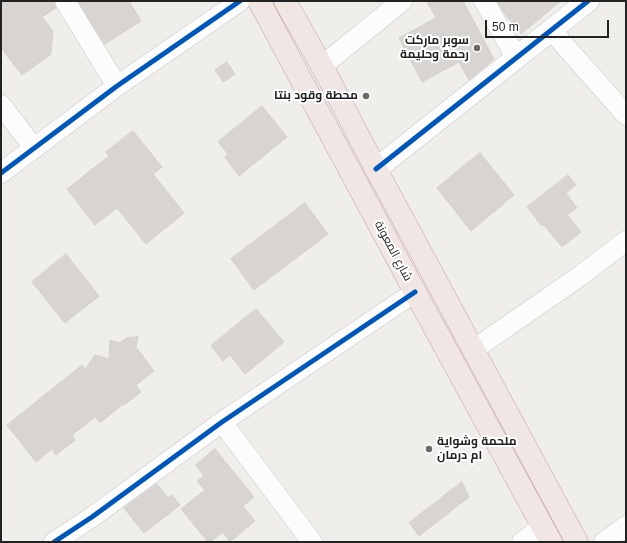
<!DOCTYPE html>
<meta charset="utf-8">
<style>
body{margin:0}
#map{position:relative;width:627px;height:543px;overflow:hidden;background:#f0eeeb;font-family:Arial,sans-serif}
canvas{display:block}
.frame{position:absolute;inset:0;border:2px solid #222;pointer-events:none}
.scale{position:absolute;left:485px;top:20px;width:124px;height:18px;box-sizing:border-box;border:2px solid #222;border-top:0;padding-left:5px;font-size:12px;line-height:14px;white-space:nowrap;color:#222;-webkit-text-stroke:3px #fff;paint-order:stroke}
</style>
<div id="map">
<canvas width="627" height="543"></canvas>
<div class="frame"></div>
<div class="scale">50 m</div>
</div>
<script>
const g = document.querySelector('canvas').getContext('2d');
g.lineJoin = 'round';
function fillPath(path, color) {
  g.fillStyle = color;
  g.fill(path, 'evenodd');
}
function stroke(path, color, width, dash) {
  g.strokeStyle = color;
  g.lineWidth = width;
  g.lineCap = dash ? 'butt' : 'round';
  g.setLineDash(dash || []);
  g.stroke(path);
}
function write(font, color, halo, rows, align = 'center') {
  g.font = font + ' Arial,Cairo,sans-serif';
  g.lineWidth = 4;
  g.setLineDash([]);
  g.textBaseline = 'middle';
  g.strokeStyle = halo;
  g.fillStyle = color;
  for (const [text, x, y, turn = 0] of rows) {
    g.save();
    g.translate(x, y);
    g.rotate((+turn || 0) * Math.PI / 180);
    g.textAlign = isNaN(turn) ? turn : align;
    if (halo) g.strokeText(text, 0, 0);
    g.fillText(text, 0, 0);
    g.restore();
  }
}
const building = new Path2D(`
 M1,1h53l2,7 -14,9 11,14 -2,23 -29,21 -21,-27z
 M78,1h51l12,20 -36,23z
 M427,1h36l31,58 -25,21 -10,-18 -37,20 -23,-44 37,-20z
 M497,1h64l-40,33 -16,-20z
 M227,62l8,12 -12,8 -8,-12z
 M262,106l25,31 -48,39 -14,-19 3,-3 -10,-12z
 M133,131l29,36 -9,7 31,39 -38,31 -29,-36 -22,17 -28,-36 42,-33 -3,-4z
 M480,153l34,42 -43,36 -34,-43z
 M568,175l8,10 -10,8 11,15 -10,7 14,17 -19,15 -18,-22 -2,1 -15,-19z
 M305,203l23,31 -74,56 -23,-31z
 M66,254l33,42 -34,27 -33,-41z
 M256,309l28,33 -39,32 -15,-19 -7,6 -12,-15z
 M138,337l-2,10 18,24 -18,14 5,7 -17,13 -1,-1 -23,19 -5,-6 -23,18 3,5 -19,15 -4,-6 -16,13 -29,-37 75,-60 3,4 10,-14 14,4 1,-19 10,3 6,-5z
 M215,449l39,48 -11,9 12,15 -25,21 -7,-10 -13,10h-2l-27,-33 24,-19 -8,-9 7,-5 -8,-11z
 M462,482l7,15 -50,39 -10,-13z
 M157,484l11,14 4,-3 8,10 -36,28 -20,-25z`);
fillPath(building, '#d7d4d2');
stroke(building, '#d3d0cc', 1);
const minor = new Path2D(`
 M65,1l52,85
 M484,1l32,56
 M551,30l75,85
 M322,66l80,-65
 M1,105l33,43
 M1,173l116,-87 123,-85
 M473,350l107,-74 46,-35
 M222,422l90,120
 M54,542l38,-25 130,-95 193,-130
 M522,542l21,-16
 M604,542l22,-16`);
const tertiary = new Path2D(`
 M376,169l212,-168`);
const trunk = new Path2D(`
 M259,1l156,291 136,250
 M285,1l37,65 54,103 201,373`);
stroke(minor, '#c9c8c7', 21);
stroke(tertiary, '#c9c8c7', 23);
stroke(trunk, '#c5a2ac', 23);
stroke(minor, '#fdfcfc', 20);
stroke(tertiary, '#fdfcfc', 22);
stroke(trunk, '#f0e6e4', 22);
stroke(new Path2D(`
 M376,169l212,-168
 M1,173l116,-87 123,-85
 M54,542l38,-25 130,-95 193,-130`), '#0057b8', 5);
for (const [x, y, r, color] of [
 [477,48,4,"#6a6968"],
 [366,96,4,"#6a6968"],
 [429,449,4,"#6a6968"]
]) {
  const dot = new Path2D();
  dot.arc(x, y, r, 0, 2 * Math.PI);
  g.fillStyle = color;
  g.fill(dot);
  stroke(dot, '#fff', 1.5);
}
write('bold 12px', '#222', '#fff', [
 ["سوبر ماركت",469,41],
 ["رحمة وحليمة",469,55],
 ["محطة وقود بنتا",358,96],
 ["ملحمة وشواية",437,442,"left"],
 ["ام درمان",437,456,"left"]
], 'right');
write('12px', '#222', '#fff', [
 ["شارع المعونة",393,251,62]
]);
</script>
